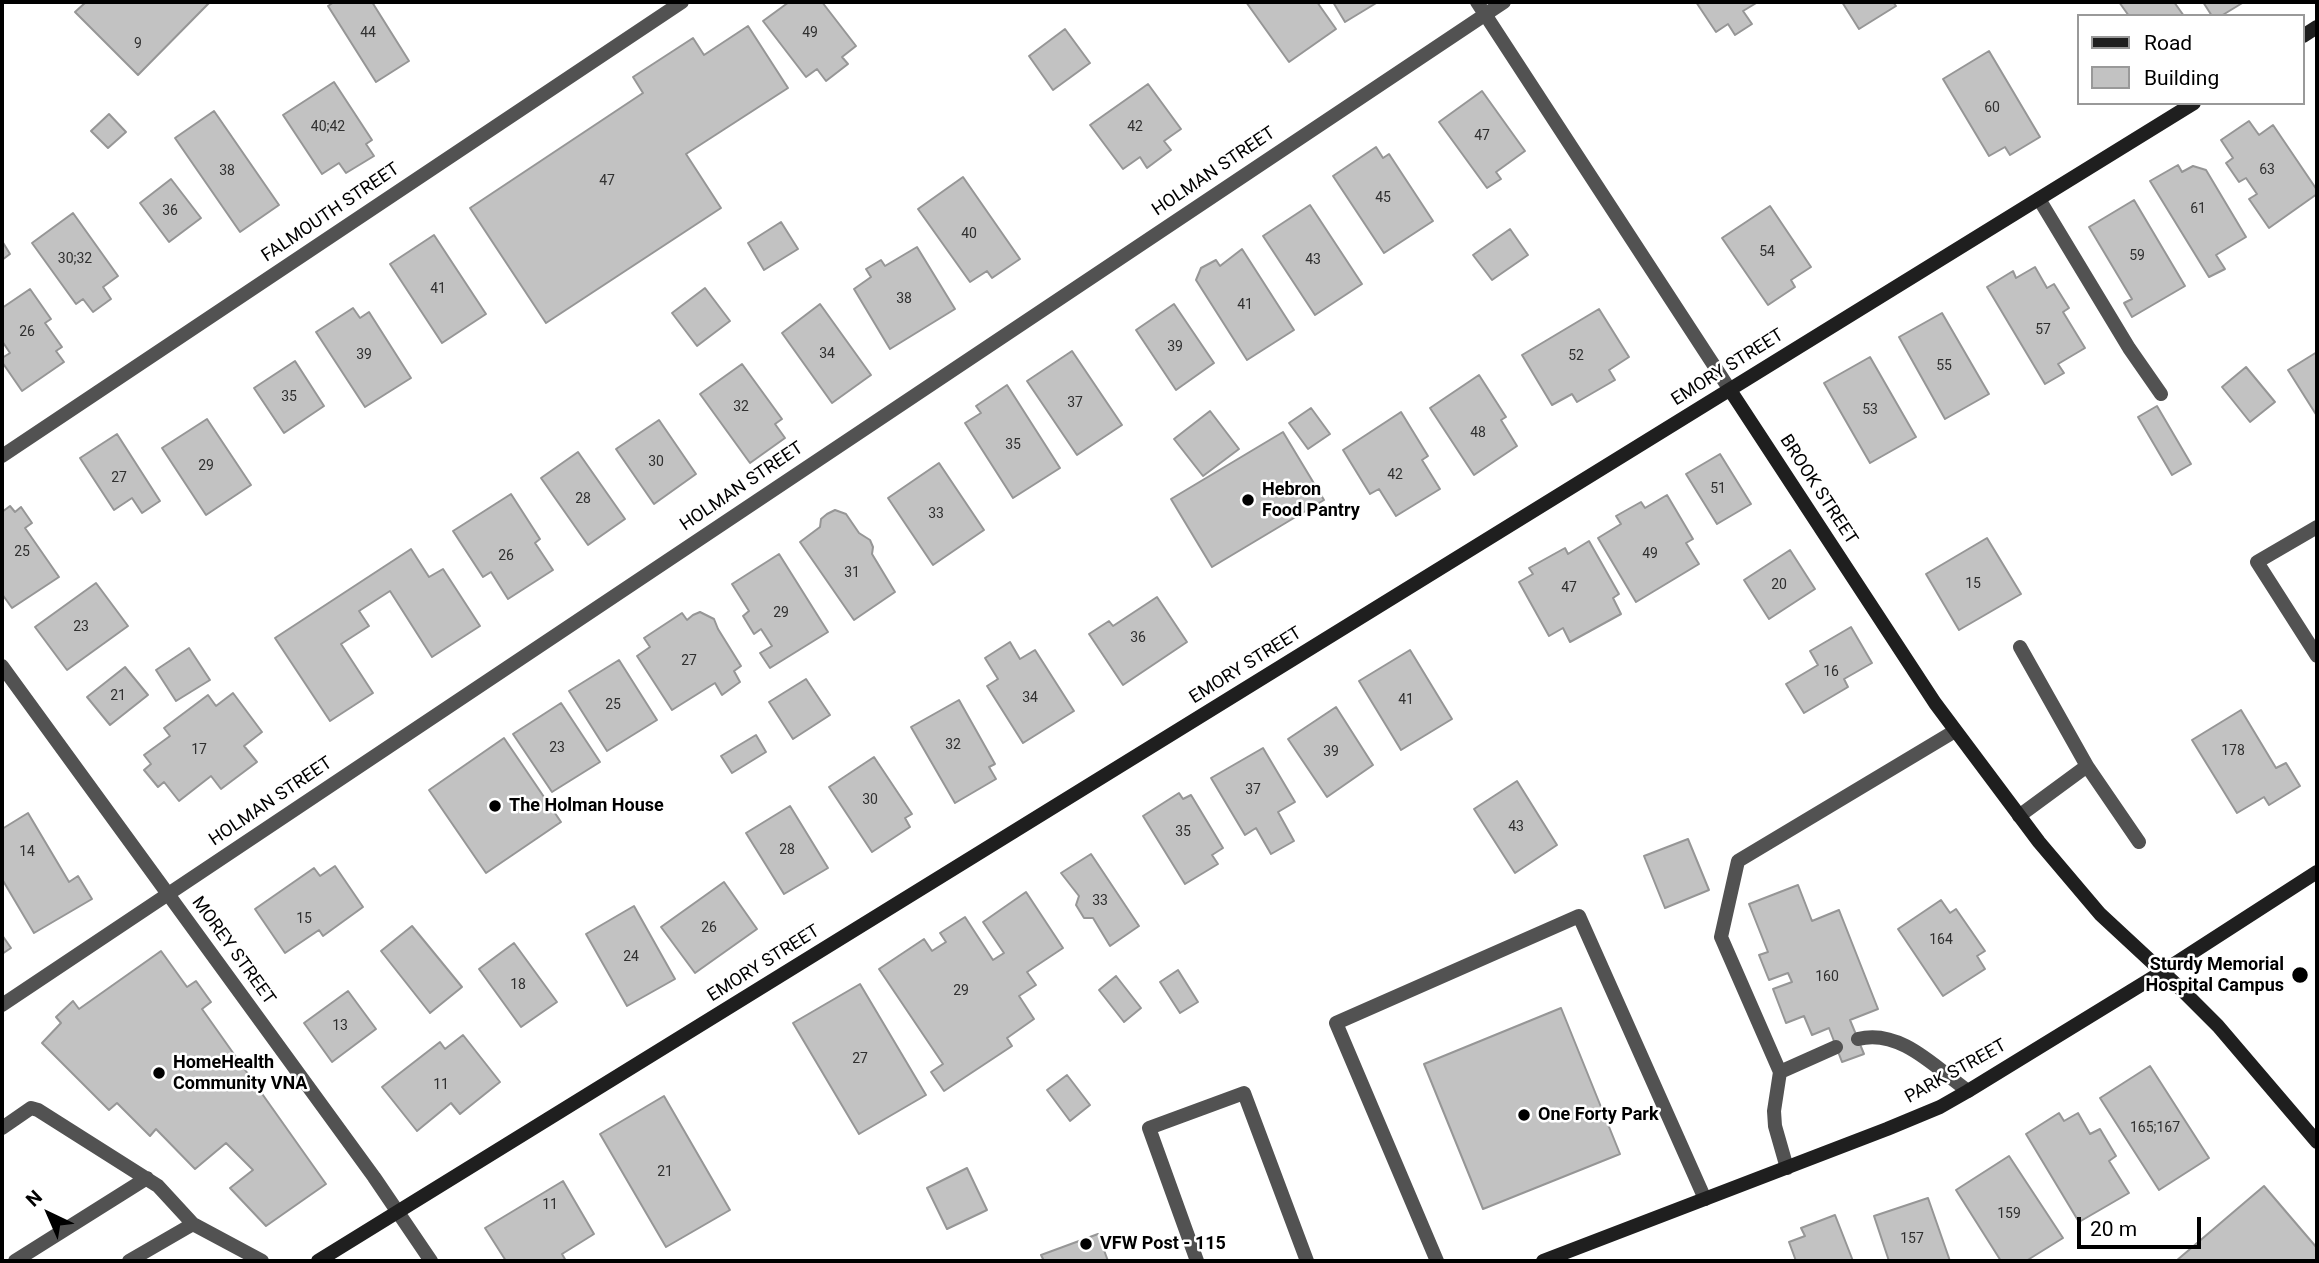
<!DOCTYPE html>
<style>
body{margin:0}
#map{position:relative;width:2319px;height:1263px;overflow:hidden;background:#fff;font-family:Roboto,sans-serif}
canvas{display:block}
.frame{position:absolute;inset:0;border:4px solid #000;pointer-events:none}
.legend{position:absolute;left:2077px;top:14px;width:228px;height:91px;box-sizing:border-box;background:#fff;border:2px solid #999;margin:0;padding:9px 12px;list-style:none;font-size:21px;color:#000}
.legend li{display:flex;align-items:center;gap:14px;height:35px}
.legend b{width:35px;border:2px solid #999}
.north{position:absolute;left:14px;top:1179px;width:70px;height:70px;-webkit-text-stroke:5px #fff;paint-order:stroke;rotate:316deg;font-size:19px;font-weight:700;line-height:28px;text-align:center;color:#000}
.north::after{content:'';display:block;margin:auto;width:24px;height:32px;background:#000;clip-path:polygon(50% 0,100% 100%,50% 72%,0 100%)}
.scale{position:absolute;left:2077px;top:1217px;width:124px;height:32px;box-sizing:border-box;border:4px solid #000;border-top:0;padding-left:9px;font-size:21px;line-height:24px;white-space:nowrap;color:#000;-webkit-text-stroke:5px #fff;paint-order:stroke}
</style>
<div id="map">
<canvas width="2319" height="1263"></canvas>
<div class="frame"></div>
<ul class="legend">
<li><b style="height:9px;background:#1f1f1f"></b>Road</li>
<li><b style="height:19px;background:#c2c2c2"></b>Building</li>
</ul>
<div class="north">N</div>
<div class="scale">20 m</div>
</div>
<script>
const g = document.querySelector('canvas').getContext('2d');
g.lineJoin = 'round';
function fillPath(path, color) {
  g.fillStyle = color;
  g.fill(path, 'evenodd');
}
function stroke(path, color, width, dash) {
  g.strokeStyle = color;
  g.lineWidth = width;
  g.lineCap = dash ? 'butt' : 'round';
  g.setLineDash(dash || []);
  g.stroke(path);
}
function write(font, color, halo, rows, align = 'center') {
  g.font = font + ' Roboto,sans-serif';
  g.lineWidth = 5;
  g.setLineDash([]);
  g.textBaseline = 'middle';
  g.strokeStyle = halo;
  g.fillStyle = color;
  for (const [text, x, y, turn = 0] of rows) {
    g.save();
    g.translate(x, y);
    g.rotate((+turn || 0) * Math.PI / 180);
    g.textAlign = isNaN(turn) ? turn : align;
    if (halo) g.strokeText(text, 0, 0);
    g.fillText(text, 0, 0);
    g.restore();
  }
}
const building = new Path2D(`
 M86,2h124l-72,73 -63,-63z
 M334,2h38l37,59 -33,21 -48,-76z
 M789,2h33l34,44 -14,11 6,7 -22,17 -9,-12 -11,8 -43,-56z
 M1246,2h71l19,27 -47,33z
 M1333,2h45l-33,20z
 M1696,2h62l-15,9 9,13 -17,11 -7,-11 -12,8z
 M1842,2h51l3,4 -37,23z
 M2119,2h55l10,14h-55z
 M2203,2h41l-23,14h-9z
 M748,26l40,62 -102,66 35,54 -175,115 -76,-115 173,-115 -10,-16 60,-39 11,17z
 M1065,29l25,34 -37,27 -24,-34z
 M1989,51l51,86 -30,18 -5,-8 -16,9 -46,-77z
 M334,82l38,58 -6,4 8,12 -28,17 -7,-10 -17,11 -39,-59z
 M1148,84l33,45 -17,12 7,9 -24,18 -7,-11 -17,12 -33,-44z
 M1482,91l43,60 -29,21 5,7 -14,9 -48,-66z
 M214,111l65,94 -39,27 -65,-94z
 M109,114l17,18 -18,16 -17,-17z
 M2249,121l10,14 14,-10 44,65v4l-48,34 -20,-29 8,-5 -11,-16 -7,4 -13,-19 7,-5 -12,-18z
 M1376,147l7,11 6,-4 44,67 -49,32 -51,-77z
 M2178,165l4,7 11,-6 13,4 40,67 -30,18 9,14 -16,8 -59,-96z
 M963,177l57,82 -28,19 -5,-7 -17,11 -52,-73z
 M171,179l30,39 -32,24 -29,-39z
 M2134,200l51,86 -53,31 -8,-14 8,-4 -43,-72z
 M1310,205l52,79 -47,31 -52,-79z
 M1770,206l41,61 -20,13 4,7 -27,18 -46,-67z
 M73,213l45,63 -15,11 8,12 -18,13 -10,-13 -7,5 -44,-61z
 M781,222l17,27 -34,21 -16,-27z
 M1510,229l18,26 -36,25 -19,-25z
 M434,235l52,79 -44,29 -52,-79z
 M2,241l8,13 -8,6z
 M917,247l38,62 -65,40 -36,-60 17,-12 -5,-8 15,-9 4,6z
 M1242,249l52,81 -47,30 -51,-80 5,-12 15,-8 4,6z
 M2035,267l12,21 7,-4 15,24 -6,4 22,36 -27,16 6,9 -19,11 -58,-97 26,-16 3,7z
 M705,288l25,33 -33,25 -25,-33z
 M30,289l21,30 -6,4 17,24 -6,4 8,11 -42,29 -20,-29v-4l8,-5 -8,-12v-33z
 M820,304l51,71 -39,28 -50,-70z
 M1174,304l40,59 -38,27 -40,-60z
 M353,308l7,10 9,-6 42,66 -46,29 -49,-75z
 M1599,309l30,48 -20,13 6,10 -38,22 -5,-8 -20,11 -30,-50z
 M1942,313l47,81 -44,25 -46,-82z
 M1072,351l50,74 -45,30 -50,-74z
 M2317,352v64l-29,-46z
 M1870,357l46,80 -46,26 -46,-80z
 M295,361l29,45 -40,27 -30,-45z
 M742,364l40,55 -7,5 10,14 -35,25 -50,-69z
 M2246,367l29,35 -25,20 -28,-35z
 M1479,375l27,42 -5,3 16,26 -43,29 -44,-67z
 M1007,385l53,83 -47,30 -48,-75 16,-10 -5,-7z
 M2157,406l34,58 -19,11 -34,-58z
 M1311,408l19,26 -22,15 -19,-26z
 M1210,411l29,38 -36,27 -29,-37z
 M1401,412l27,44 -6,4 18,29 -44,27 -17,-27 -9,5 -27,-44z
 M207,419l44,66 -45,30 -44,-67z
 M659,420l37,54 -42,30 -38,-55z
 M1283,432l41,68 -112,67 -41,-68z
 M117,434l43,67 -18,12 -10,-15 -18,12 -34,-52z
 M578,452l47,67 -37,26 -47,-67z
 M1720,454l31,50 -34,20 -31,-50z
 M939,463l45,67 -51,35 -45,-67z
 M511,494l29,45 -5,4 18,27 -45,29 -17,-27 -8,5 -30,-46z
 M1667,495l26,44 -7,4 13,21 -63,38 -38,-64 23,-14 -5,-8 25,-14 4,6z
 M10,506l5,6 6,-5 11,16 -7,5 34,49 -47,31 -10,-14v-82z
 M835,510l11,4 13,19 11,7 3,7 -1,7 23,38 -41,28 -54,-78 20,-15 1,-8 6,-5z
 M1987,538l34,56 -62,36 -33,-56z
 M1589,541l30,53 -6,4 8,16 -51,28 -7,-14 -14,8 -30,-54 14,-8 -4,-6 36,-20 3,6z
 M411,549l18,28 14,-8 37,57 -48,31 -42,-66 -31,20 10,15 -28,18 32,49 -43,28 -55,-83z
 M1790,550l25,39 -46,30 -25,-39z
 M779,554l49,78 -58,36 -10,-15 12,-7 -11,-17 -7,5 -11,-18 6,-5 -17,-27z
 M96,583l32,43 -61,44 -32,-43z
 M1157,597l30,45 -64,43 -34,-51 20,-13 4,5z
 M700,612l14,7 4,10 23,37 -7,5 6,11 -18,13 -7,-12 -43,27 -35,-54 13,-9 -6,-9 38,-25 5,7 6,-5z
 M1851,627l21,36 -28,16 4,8 -44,26 -18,-29 32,-19 -8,-14z
 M1010,642l10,17 15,-9 39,61 -51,32 -36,-57 11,-7 -13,-21z
 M189,648l21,32 -34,21 -20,-31z
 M1410,650l42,69 -51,31 -42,-69z
 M619,660l38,60 -50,31 -38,-60z
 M125,667l23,28 -38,30 -23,-28z
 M806,679l24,36 -37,24 -24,-37z
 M233,693l29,39 -18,14 13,16 -36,27 -10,-13 -32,25 -15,-19 -6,5 -14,-17 7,-6 -7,-9 26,-19 -6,-8 44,-33 8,11z
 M959,700l36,64 -6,3 7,12 -41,24 -44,-76z
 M561,703l39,59 -48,30 -39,-58z
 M1336,707l37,58 -46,32 -39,-58z
 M2241,710l35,58 10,-5 14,23 -31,19 -5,-8 -27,16 -45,-73z
 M756,735l10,17 -34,21 -11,-17z
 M504,738l57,84 -75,51 -57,-83z
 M1263,748l32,54 -17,10 16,29 -23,13 -15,-26 -11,7 -34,-57z
 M874,757l38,57 -7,4 5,9 -38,25 -43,-65z
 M1517,781l40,64 -42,28 -41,-64z
 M1179,793l4,6 8,-4 32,53 -11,7 6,9 -33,20 -42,-68z
 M790,806l38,62 -44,26 -38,-61z
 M28,813l41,69 9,-6 14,23 -58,34 -32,-54v-50z
 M1688,839l21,51 -44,18 -21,-52z
 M1091,854l48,72 -29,20 -17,-28h-9l-8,-13 3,-9 -18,-23z
 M335,866l28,41 -40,29 -4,-6 -34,23 -30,-44 59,-41 6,8z
 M724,882l33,47 -62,44 -34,-46z
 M1798,885l14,36 27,-11 39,99 -28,11 14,34 -22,8 -13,-34 -17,7 -8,-19 -18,7 -13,-34 19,-7 -4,-9 -19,7 -10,-25 9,-3 -19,-48z
 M1026,892l37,56 -36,24 9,13 -17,11 15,23 -27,19 5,8 -68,45 -13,-19 12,-8 -64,-95 45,-30 8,12 14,-9 -6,-9 25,-16 28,43 11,-7 -21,-31z
 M1941,900l9,13 6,-4 29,42 -8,5 8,13 -42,27 -45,-67z
 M634,906l41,73 -48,27 -41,-72z
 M412,926l50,61 -32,26 -49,-62z
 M2,935l9,13 -9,6z
 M514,943l43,59 -36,25 -42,-58z
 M161,951l26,36 9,-6 15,21 -9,7 124,175 -60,42 -36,-38 23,-18 -27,-27 -31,26 -39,-40 -6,7 -33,-33 -8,7 -67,-67 19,-20 -5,-6 17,-16 6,8z
 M1178,970l20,32 -18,11 -20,-31z
 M1116,976l25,32 -17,14 -25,-32z
 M860,984l66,111 -67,39 -66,-111z
 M348,991l28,38 -44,33 -28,-39z
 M1561,1008l59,146 -137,55 -59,-145z
 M463,1035l37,47 -40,32 -9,-11 -34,28 -35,-44 58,-45 5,7z
 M2150,1066l59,92 -50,32 -59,-92z
 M1067,1075l23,30 -20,16 -23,-31z
 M664,1096l66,114 -64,37 -66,-113z
 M2059,1113l5,8 14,-8 12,21 10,-5 16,27 -7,5 20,32 -50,29 -53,-88z
 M2009,1156l54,82 -37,23h-25l-45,-71z
 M967,1168l20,42 -40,19 -20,-41z
 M563,1181l31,53 -32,20 4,7h-60l-21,-33z
 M2264,1186l53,62v13h-141z
 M1928,1198l22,63h-61l-15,-45z
 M1835,1215l18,46h-57l-7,-19 16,-6 -4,-8z
 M1098,1234l10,27h-64l-3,-6z`);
fillPath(building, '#c2c2c2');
stroke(building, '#969696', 2);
stroke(new Path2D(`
 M2039,199l90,149 32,46
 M2317,527l-60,35 60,94
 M2087,766l52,76
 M2019,816l68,-50 -67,-119
 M1858,1039c42,-11 78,29 110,52
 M1780,1072l56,-25
 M2,1128l29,-20 7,2 120,76 35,38 69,37
 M1787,1168l-12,-42 -1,-15 6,-39 -59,-135 17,-76 217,-130
 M15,1261l132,-83
 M129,1261l64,-37
 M1197,1261l-48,-133 95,-35 63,168
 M1437,1261l-101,-238 243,-107 126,283`), '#525252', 14);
stroke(new Path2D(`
 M1477,2l253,388
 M2,456l680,-454
 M2,666l372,511 57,84
 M2,1005l1502,-1003`), '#525252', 14);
stroke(new Path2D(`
 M2303,36l14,-9
 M1730,390l205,313 104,139 61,72 83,77 35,35 99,116
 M318,1261l1876,-1158
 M1543,1261l344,-132 53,-22 28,-16 194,-119 155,-100`), '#1f1f1f', 14);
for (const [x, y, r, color] of [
 [1248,500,7,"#000"],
 [495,806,7,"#000"],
 [2300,975,9,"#000"],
 [159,1073,7,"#000"],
 [1524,1115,7,"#000"],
 [1086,1244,7,"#000"]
]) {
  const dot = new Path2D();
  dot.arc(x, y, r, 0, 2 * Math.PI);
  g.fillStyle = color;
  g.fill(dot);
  stroke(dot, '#fff', 2.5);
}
write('14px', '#303030', null, [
 ["44",368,33],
 ["49",810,33],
 ["9",138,44],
 ["60",1992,108],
 ["40;42",328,127],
 ["42",1135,127],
 ["47",1482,136],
 ["63",2267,170],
 ["38",227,171],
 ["47",607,181],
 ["45",1383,198],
 ["61",2198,209],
 ["36",170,211],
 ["40",969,234],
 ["54",1767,252],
 ["59",2137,256],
 ["30;32",75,259],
 ["43",1313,260],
 ["41",438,289],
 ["38",904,299],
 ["41",1245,305],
 ["57",2043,330],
 ["26",27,332],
 ["39",1175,347],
 ["34",827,354],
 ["39",364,355],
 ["52",1576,356],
 ["55",1944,366],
 ["35",289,397],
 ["37",1075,403],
 ["32",741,407],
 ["53",1870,410],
 ["48",1478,433],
 ["35",1013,445],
 ["30",656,462],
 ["29",206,466],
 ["42",1395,475],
 ["27",119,478],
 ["51",1718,489],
 ["28",583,499],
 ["33",936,514],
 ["25",22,552],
 ["49",1650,554],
 ["26",506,556],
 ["31",852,573],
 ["15",1973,584],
 ["20",1779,585],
 ["47",1569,588],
 ["29",781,613],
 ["23",81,627],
 ["36",1138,638],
 ["27",689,661],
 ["16",1831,672],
 ["21",118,696],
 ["34",1030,698],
 ["41",1406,700],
 ["25",613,705],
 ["32",953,745],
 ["23",557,748],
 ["17",199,750],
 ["178",2233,751],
 ["39",1331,752],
 ["37",1253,790],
 ["30",870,800],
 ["43",1516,827],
 ["35",1183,832],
 ["28",787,850],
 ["14",27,852],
 ["33",1100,901],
 ["15",304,919],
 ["26",709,928],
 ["164",1941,940],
 ["24",631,957],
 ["160",1827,977],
 ["18",518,985],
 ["29",961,991],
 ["13",340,1026],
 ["27",860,1059],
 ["11",441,1085],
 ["165;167",2155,1128],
 ["21",665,1172],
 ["11",550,1205],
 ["159",2009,1214],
 ["157",1912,1239]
]);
write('18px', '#000', '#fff', [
 ["HOLMAN STREET",1214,172,-34],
 ["FALMOUTH STREET",331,213,-34],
 ["EMORY STREET",1728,368,-32],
 ["HOLMAN STREET",742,487,-34],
 ["BROOK STREET",1818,490,57],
 ["EMORY STREET",1246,666,-32],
 ["HOLMAN STREET",271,802,-34],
 ["MOREY STREET",233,951,54],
 ["EMORY STREET",764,964,-32],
 ["PARK STREET",1956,1072,-29]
]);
write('bold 18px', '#000', '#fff', [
 ["Hebron",1262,490],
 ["Food Pantry",1262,511],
 ["The Holman House",509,806],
 ["Sturdy Memorial",2284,965,"right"],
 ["Hospital Campus",2284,986,"right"],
 ["HomeHealth",173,1063],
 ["Community VNA",173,1084],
 ["One Forty Park",1538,1115],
 ["VFW Post - 115",1100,1244]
], 'left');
</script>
